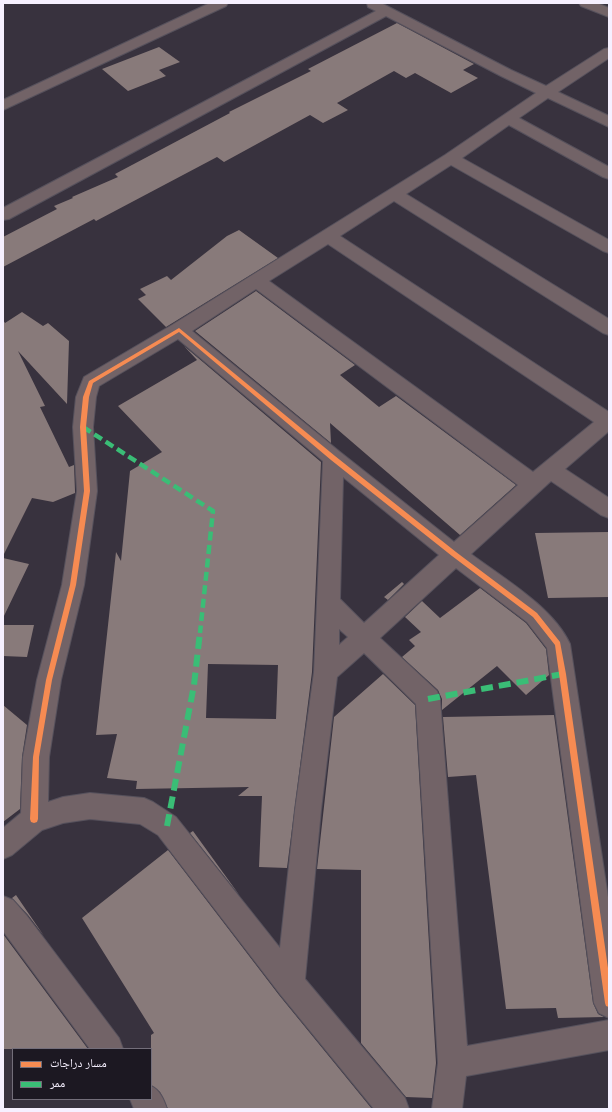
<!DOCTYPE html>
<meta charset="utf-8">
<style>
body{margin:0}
#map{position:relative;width:612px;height:1112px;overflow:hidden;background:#38323e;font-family:Montserrat,"Noto Naskh Arabic",sans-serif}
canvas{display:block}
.frame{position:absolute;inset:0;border:4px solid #f6f0ff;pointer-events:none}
.legend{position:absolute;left:12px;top:1048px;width:140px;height:52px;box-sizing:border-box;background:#1c1822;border:1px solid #736e7a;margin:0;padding:5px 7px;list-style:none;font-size:12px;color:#f6f0ff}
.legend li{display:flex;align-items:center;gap:8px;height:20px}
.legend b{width:20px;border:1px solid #736e7a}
</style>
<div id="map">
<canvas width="612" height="1112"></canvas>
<div class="frame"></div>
<ul class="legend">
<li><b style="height:5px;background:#f68b52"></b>مسار دراجات</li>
<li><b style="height:5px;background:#3abd76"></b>ممر</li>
</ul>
</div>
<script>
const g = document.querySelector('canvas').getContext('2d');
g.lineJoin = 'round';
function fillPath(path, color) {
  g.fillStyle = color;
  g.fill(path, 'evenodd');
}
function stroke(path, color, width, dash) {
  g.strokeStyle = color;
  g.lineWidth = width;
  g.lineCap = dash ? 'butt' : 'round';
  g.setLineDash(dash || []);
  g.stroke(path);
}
fillPath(new Path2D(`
 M397,23l77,41 -11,6 15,8 -27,15 -36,-20 -9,5 -12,-7 -57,32 11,7 -25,13 -13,-8 -86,47 -7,-5 -121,64 -2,-2 -91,48v-30l54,-28 -3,-3 19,-8 -1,-1 46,-20 -3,-3 115,-61 -1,-1 82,-41 -3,-2z
 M159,47l21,15 -21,8 7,6 -38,15 -26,-22z
 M239,230l39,28 -112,69 -28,-28 8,-4 -6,-6 27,-13 4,4 56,-44z
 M256,291l99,74 -15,10 39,32 17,-11 120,89 -56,50 -130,-112 1,20 -136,-112z
 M22,312l21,14 5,-3 21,18 -2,63 -49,-53 27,55 -5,1 29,60 5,-2 1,26v2l-22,9 -21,-4 -29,58v-236l2,3z
 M184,346l137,116 -9,210 -25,196 -28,-1 3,-71h-24l11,-9 -113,2 1,-8 -30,-3 10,-44 -21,1 20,-183 5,9 9,-90 32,-19 -44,-46 79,-46zM208,664l70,1 -2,54 -70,-1z
 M609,532v65l-61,1 -13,-65z
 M3,558l26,6 -26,54z
 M402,582l2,2 -16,16 -4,-3z
 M480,588l46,35 20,26 3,26 -23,20 -29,-29 -55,44v-11l-4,-9 -36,-33 13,-11 -6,-6 12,-8 -16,-15 17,-16 18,17z
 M3,625h31l-7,32 -24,-1z
 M383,674l32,31 21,358 -4,35 -26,-1 -45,-54v-173l-44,-1 17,-152z
 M3,705l24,20 -5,32 -2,52 -17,13z
 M554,715l39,288 5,11 6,3 -46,1 -2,-10 -50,1 -30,-234 -28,2 -5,-60z
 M193,831l47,65 -50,-63z
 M168,850l111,145 93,114h-204l-8,-17 -9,-7v-50l3,-2 -72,-115z
 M16,895l28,41 -16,-21 -16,-17z
 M3,934l85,115h-85z`), '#887a7a');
const minor = new Path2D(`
 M210,3h18l-2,3 -223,104v-10z
 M367,3h14l130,67 35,16 58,-37 5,-1v10l-51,34 51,24v11l-61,-29 -29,20 90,49v12l-6,-2 -94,-52 -47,33 147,82v13l-6,-2 -152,-86 -45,29 203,125v16l-6,-2 -209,-132 -54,35 269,176v19l-44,38 44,29v20l-8,-3 -50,-34 -80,73c32,24 82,53 99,90l39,260v114l-10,-5 -5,-10 -47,-355 -20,-26 -71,-54 -76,70 57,53 3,8 27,347 142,-26v30l-143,26 -4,33h-30l6,-46 -22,-359 -52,-51 -27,24 -16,133 -16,169 100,119 4,11h-35l-94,-115 -122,-159 -18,-11 -50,-5 -27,4 -21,7 -30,25 -9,4v-31l18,-15 2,-56 14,-77 25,-95 15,-94 -4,-64 3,-30 8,-20 88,-52 273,-170 91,-62 -35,-17 -115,-60 -377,203 -6,1v-12l373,-197 -8,-4zM328,244l266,178 -61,50 -264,-191zM256,289l262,196 -64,57 -114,-90 -148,-121zM178,339l145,122 -9,211 -19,138 -15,138 -104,-131 -23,-15 -9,-4 -54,-5 -27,4 -15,5 1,-45 12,-77 23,-95 13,-94 -4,-64 3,-30 3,-11zM343,477l96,78 -75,68 -24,-24zM339,629l9,8 -9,8z
 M579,3h18l12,5v9l-28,-11z
 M3,896l10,4 14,16 92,122 4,11h-33l-87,-118z
 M151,1086c9,4 13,14 16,23h-33l-4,-10h21z`);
stroke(minor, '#56515c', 2);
fillPath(minor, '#726367');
stroke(new Path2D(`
 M83,427l130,84 -13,122`), '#3abd76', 4.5, [9, 4.5]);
stroke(new Path2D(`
 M428,699l135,-25
 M167,826l27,-141 6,-53`), '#3abd76', 6, [12, 6]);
fillPath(new Path2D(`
 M179,328l156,128 121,96 81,61 23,29 6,32 43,301v32l-3,-1 -1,-3 -50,-358 -22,-28 -81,-61 -121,-96 -152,-128 -86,51 -4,14 -3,30 4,64 -14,94 -24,95 -13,77 -1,62 -1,3 -3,1 -3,-1 -1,-3 3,-62 13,-77 24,-95 14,-94 -4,-64 3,-30 6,-16z`), '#f68b52');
</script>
